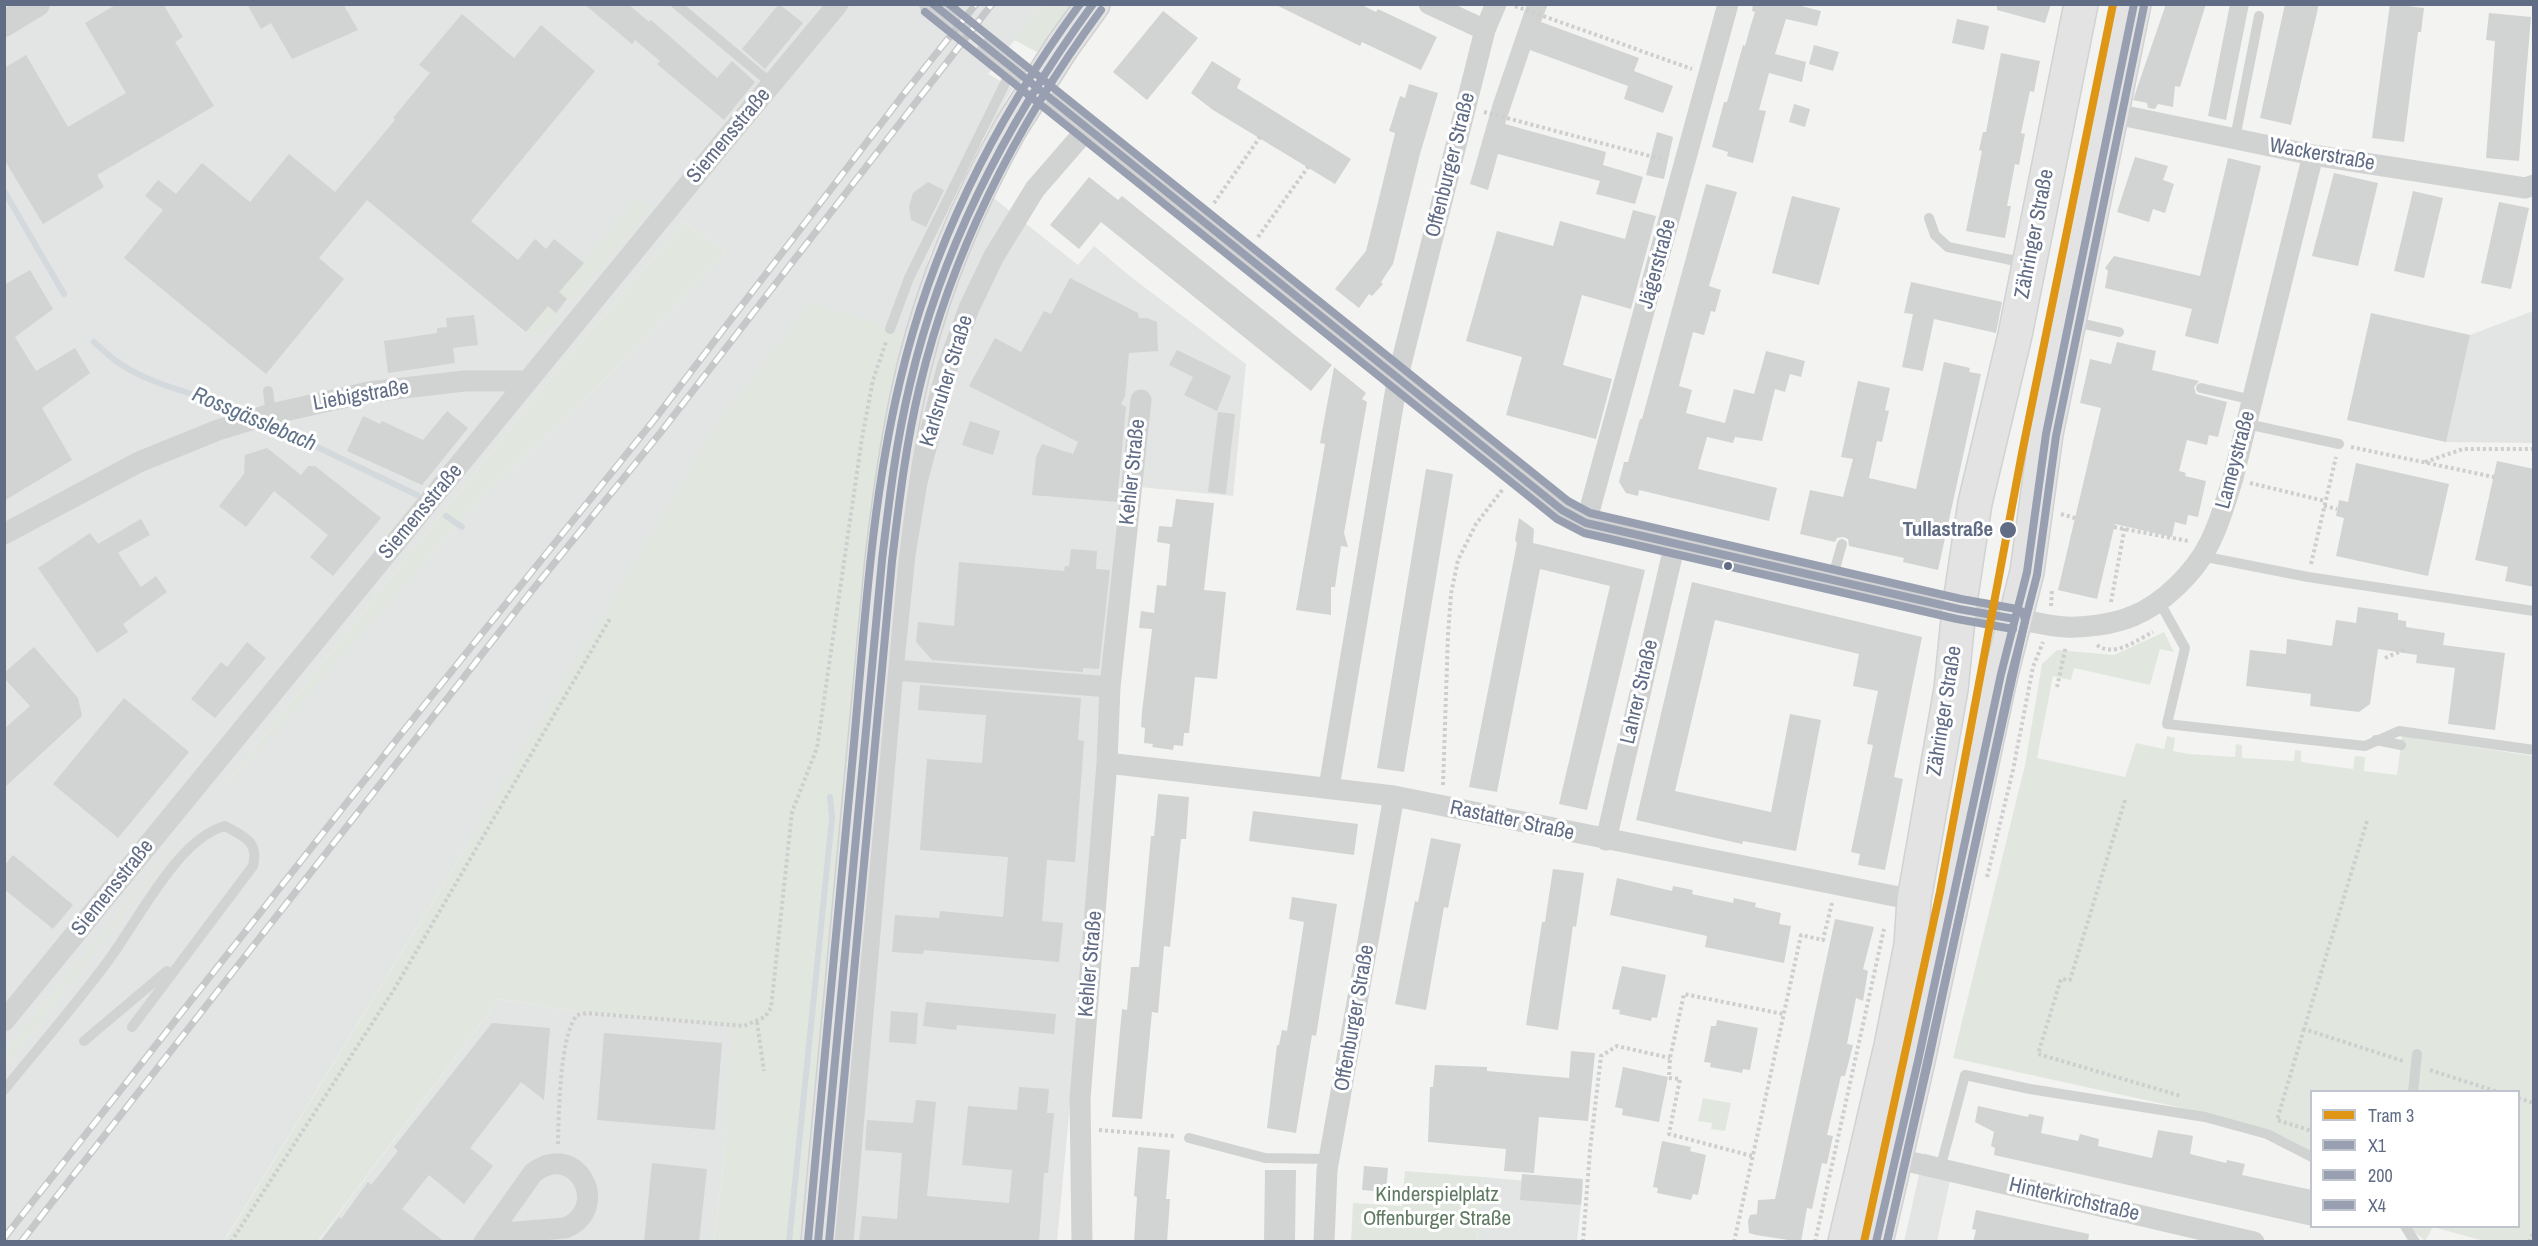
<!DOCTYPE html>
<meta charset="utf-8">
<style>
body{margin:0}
#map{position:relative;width:2538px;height:1246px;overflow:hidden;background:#f3f4f1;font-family:"Archivo Narrow",sans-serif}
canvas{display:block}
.frame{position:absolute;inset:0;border:6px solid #616c85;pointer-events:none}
.legend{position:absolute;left:2310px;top:1090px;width:210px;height:138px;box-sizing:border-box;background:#fff;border:2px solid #c0c4ce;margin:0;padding:8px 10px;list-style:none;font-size:18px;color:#616c85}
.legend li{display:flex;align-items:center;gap:12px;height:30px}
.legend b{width:30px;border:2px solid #c0c4ce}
</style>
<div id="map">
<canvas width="2538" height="1246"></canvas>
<div class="frame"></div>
<ul class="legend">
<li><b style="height:8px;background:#df9614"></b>Tram 3</li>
<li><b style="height:8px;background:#989fb0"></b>X1</li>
<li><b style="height:8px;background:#989fb0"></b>200</li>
<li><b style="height:8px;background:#989fb0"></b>X4</li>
</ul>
</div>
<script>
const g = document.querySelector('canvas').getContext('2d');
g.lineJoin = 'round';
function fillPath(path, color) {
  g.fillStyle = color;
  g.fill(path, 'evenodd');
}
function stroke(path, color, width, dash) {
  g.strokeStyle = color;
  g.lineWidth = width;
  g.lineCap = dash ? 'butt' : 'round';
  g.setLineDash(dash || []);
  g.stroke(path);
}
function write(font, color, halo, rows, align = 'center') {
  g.font = font + ' "Archivo Narrow",sans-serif';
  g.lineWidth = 6;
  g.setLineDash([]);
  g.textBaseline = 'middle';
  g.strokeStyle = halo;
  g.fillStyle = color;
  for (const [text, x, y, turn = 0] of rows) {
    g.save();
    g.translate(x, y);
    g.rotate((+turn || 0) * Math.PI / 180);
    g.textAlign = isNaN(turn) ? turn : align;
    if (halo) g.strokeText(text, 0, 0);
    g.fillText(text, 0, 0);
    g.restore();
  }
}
fillPath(new Path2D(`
 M4,5h1038l-54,69 25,14 -43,73 -41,96 -19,77 -71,-21 -370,530 -245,398h-219v-175l176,-227 -176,212zM685,222l40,31 -123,129 -120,114 -273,309 354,-443z
 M991,196l87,69 16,-19 37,31 115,87 -13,132 -104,-10 -72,755 -228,1 71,-742 35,-148 25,-83z
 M2533,311v132l-87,-1 -67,-15 6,-22 85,-70z
 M499,999l88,14 147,12 -11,143 -9,73 -396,1z
 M1924,1153l30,9 -17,79 -33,1z
 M1483,1177l100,9 -6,55 -100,1z`), '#e3e4e4');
fillPath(new Path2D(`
 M1042,5h31l-36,47 -23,-12z
 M637,199l14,7 -76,92 -8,1 -8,-7z
 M685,222l40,31 -123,129 -120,114 -287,326 -190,244v-15l228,-276 330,-413z
 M811,303l99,31 -104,907h-92l9,-73 10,-143 -146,-12 -88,-14 -181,242 -94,1 245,-399 251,-423z
 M548,306l8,7 1,8 -20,17 -9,-8z
 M2164,632l10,20 -14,-3 -10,36 -76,-17 -3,12 -18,-4 -16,82 88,19 11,-34 28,6 3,-13 8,2 -2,13 16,3 46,3 1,-13 6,1v13l52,3 1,-11 6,1v11l52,7 2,-13 10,1 -1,14 33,4 5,-39 131,20v485h-49l-51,-14 -8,14 -16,-14 109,-1v-134h-206l-1,60 -106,-39 -252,-55 72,-293 17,-101 15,-14 57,5z
 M1703,1098l28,5 -6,28 -14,-2 1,-6 -14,-2z
 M1405,1171l78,6 -6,64h-126l2,-38 49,3z`), '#e1e7df');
stroke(new Path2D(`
 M4,191l60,103
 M94,342c8,7 16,15 25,21 38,26 88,32 130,51
 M263,421l154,74
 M446,516l16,11
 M789,1242l43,-424 -2,-21`), '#d4d9dd', 6);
fillPath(new Path2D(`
 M117,4h46l20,33 -8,5 39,64 -117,69 7,12 -61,37 -39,-65v-91l22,-13 42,72 58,-34 -41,-70z
 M247,4h96l15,26 -66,29 -21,-36 -10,6z
 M584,4h44l21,18 2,-2 66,58 15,-17 23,21 -31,38 -67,-56 3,-3 -25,-21 -3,4z
 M779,4l24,19 -38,46 -23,-20z
 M1274,4h86l16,8 2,-3 59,28 -16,33 -59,-28 -2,4z
 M1527,4h21l-7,18 98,36 -5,13 39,15 -10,27 -39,-14 4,-13 -98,-36 -25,74 101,28 -3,13 40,12 -8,27 -39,-10 4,-13 -102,-27 -10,36 -18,-6 23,-81z
 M1753,4h40l28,7 -4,15 -31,-7 -11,35 31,8 -4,20 -33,-9 -10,37 7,1 -13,52 -26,-7 1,-4 -16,-5 12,-45h3l16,-57 2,1 5,-18 5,-16 -3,-1z
 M1997,4h54l-6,19 -48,-13z
 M2166,4h40l-26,83 -5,-1 -2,21 -15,-3 -3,5 -7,-1 -1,-5 -14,-3z
 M2230,4h19l-23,116 -18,-4z
 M2285,4h34l-28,121 -31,-7z
 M2390,4l34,4 -3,24h-3l-14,110 -32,-4z
 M1163,11l35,27 -51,62 -34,-28z
 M2489,13l42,4 -12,144 -33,-3 9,-117 -9,-1z
 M462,14l52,44 27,-33 54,46 -124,150 47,39 17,-21 11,10 8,-10 30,24 -25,29 8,7 -11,14 -8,-7 -22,26 -159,-132 -48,58 25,21 -78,95 -142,-116 39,-48 -18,-14 13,-16 18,14 26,-31 48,39 39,-48 46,38 60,-72 -2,-2 37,-45 -11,-8z
 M1957,19l32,7 -5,24 -32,-7z
 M1814,45l25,7 -6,19 -24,-7z
 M2001,53l39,8 -6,31 -4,-1 -9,42 4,1 -6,31 -4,-1 -8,42h4l-6,32 -39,-7 16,-80 -3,-1 4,-18h3z
 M1212,61l29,18 -4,9 114,71 -16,25 -122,-74 -22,-17z
 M1409,84l29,9 -18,61 -27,110 -12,18 2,2 -11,12 -3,-2 -10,14 -24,-19 31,-38 29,-118 -6,-2 11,-35 5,2z
 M1794,104l16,5 -5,18 -16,-5z
 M1657,132l16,5 -9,42 -18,-4z
 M2135,157l33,9 -5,14 11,4 -9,29 -12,-4 -4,13 -32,-10z
 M2228,158l33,8 -43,178 -33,-8 7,-27 -87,-21 3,-17 -3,-3 9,-12 86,20z
 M2334,173l44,10 -20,83 -46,-10z
 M1089,177l29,23 4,-4 210,169 -21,26 -210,-169 -22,27 -29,-24z
 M928,182l16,8 -18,37 -15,-7 -2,-13 4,-14z
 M1706,184l31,8 -28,94 12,4 -6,22 -4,-1 -7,24 -11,-3 -14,54 13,4 -6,23 39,10 9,-34 20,5 12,-43 39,10 -4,16 -11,-3 -5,18 -10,-3 -13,52 -27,-4 -2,6 -26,-6 -9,32 79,19 -8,33 -130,-31 -1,6 -12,-3 -7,-11 5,-20h4l12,-43h2z
 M2413,191l30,7 -19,80 -30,-7z
 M1792,196l48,12 -21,77 -47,-12z
 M2499,202l30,6 -18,81 -30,-6z
 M1633,210l23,6 -25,93 -49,-14 -19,70 49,14 -16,60 -90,-24 16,-58 -56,-16 31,-110 56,15 7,-25 65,18z
 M30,270l23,39 -38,28 21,34 39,-23 15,25 -48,35 30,52 -68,41v-216z
 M1070,278l68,35 1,5h8l10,4 1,29 -29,2 -4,43 -4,8 5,3 -9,95 -85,-7 4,-38 6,-13 31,10 5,-12 -109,-56 26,-48 26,14 23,-41 7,3z
 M1911,282l91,20 -6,31 -62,-14 -11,52 -21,-4 11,-53 -9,-1z
 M2371,313l99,22 -24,107 -99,-22z
 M474,315l4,30 -25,3 2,15 -67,10 -4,-32 53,-8v-5l10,-1 -1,-9z
 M2117,342l39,9 -4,19 47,11 -5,6 2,7 31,8 -9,35 -9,-2 -2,10 -20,-5 -8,31 7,2 -1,3 21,5 -8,36 -10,-2 -2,10 -11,-3 -3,15 -57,-13 -18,75 -39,-9 43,-182 -21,-5 10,-44 21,5z
 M1177,350l54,26 -14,35 -33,-16 9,-18 -24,-12z
 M1944,362l26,6 -1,4 12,2 -43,196 -35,-8 1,-4 -55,-12 -1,-7 -5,-2 -6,1 -2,4 -35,-8 10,-44 33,7 10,-38 -12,-2 17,-76 32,7 -5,22 4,1 -7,31 -5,-1 -8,37 47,11z
 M1334,367l32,26 -4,6 5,3 -23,131 4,14 -7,-1 -6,41h-4v28l-35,-5 29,-166 -5,-1z
 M447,411l21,17 -46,57 -75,-34 16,-35 17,8 2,-3 41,19z
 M1218,412l17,2 -9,80 -18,-2z
 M970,421l30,10 -7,24 -31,-10z
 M267,448l34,27 7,-9h7l66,52 -48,58 -23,-19 18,-22 -54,-44 -28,36 -27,-21 25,-32 1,-19z
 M2497,461l37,8v118l-29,-6 3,-14 -33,-7z
 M2356,463l93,21 -21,92 -92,-20 8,-38 -8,-2 3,-16 9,2z
 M1426,469l27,5 -49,298 -27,-4z
 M1176,499l38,4 -10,87 22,2 -9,87 -22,-2 -6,56h-5l-1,13 -9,-1 -1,5 -21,-3 1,-3 -9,-1 1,-15 -4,-1 1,-15 10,-83 -13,-1 2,-17 13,2 3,-28 9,1 4,-42 -13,-2 2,-16 13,1z
 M1519,518l15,11 -1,14 112,27 -58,240 -28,-6 51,-218 -70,-17 -43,223 -28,-5 48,-244 -2,-3z
 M141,519l9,16 -32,18 23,34 15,-11 11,16 -44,32 5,8 -31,21 -59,-85 52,-35 8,11z
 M1071,549l26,2 -1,18 14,1 -11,99 -16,-1v4l-151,-12 -16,-18 2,-20 36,4 5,-64 105,9 1,-5h4z
 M1692,582l230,55 -28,140 9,2 -18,91 -27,-5 2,-11 -9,-2 22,-107 -6,-1 11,-53 -25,-5 6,-32 -144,-34 -40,171 96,21 19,-98 31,6 -25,131 -53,-10 -1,3 -106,-24z
 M2358,607l40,6v7l8,1v6l39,6 -2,12 62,8 -10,77 -47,-6 7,-56 -39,-5 1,-8 -39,-6 -8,55 -11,8 -49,-6 1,-12 -65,-8 4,-36 36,4 1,-15 45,7 4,-26 20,3z
 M247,642l19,16 -51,60 -24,-19 30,-37 6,5z
 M34,647l44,51 4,18 -78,72v-59l26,-23 -26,-28v-5z
 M920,685l161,13 -3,42 6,1 -9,121 -28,-2 -5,61 21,2 -4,39 -135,-12 -1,4 -31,-2 3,-37 44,3 1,-7 63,6 5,-60 -88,-7 7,-91 55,4 4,-48 -68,-5z
 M124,698l65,54 -71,86 -65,-54z
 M1158,794l31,3 -3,42h-5l-11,108 -6,-1 -6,67 -6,-1 -10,107 -30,-2 10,-108 5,1 4,-43h8l12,-131h3z
 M1253,811l105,13 -4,31 -105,-14z
 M1431,838l30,6 -13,64 -4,-1 -18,103 -31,-6 20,-103 3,1z
 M13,855l60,50 -20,24 -49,-40v-23z
 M1553,869l31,4 -8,54 -3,-1 -15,104 -32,-5 16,-103h3z
 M1617,878l55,13 1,-5 20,4 -1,4 41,9 1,-5 22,5 -1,4 26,6 -2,11 12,2 -7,37 -79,-16 2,-11 -97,-21z
 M1292,897l45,7 -21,132 -4,-1 -16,98 -29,-5 10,-83h2l3,-15 5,1 17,-109 -15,-3z
 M1835,919l39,8 -11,42 5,2 -5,30 -7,-3 -9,46 6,1 -8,31h-4l-14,59 6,1 -6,28 -5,-1 -10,46 -5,-1 -6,34 -45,-7 -7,-2 -1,-12 2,-6 7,-1 1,-14 17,-1z
 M1622,966l44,9 -9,43 -5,-1 -1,4 -32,-7 1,-4 -8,-1z
 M926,1002l130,12 -2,20 -97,-9 -1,5 -33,-4z
 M891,1011l27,2 -2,31 -27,-2z
 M1717,1020l41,8 -8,42 -7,-1 -1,4 -32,-6 1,-4 -7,-1 7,-36h5z
 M492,1023l58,5 -6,72 -23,-18 -51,66 23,18 -29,38 -35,-29 -27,34 43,33h-125l19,-25 2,2 27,-37 3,3 27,-34 -4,-4z
 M604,1033l118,10 -7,87 -118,-10z
 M1571,1051l24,2 -7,68 -49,-4 -5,56 -30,-2 2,-22 -78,-7 2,-55h3l2,-22 52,2v4l82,7z
 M1623,1067l45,10 -9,45 -37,-7 1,-6 -8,-2z
 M1019,1087l30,2 -2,24h7l-6,60h-4l-5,69h-180l3,-26 35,3 5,-66 -37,-3 2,-30 46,3 3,-23 20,2 -9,94 82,7 3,-33 -50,-5 6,-59 49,4z
 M1978,1106l50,11 1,-3 15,3 -3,16 37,8 2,-7 19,5 -1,7 54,12 6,-28 35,6 -3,18 36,9 1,-3 18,4 -3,11 70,15v36l-318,-71 1,-7 -4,-2 3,-14 -19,-10z
 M1662,1141l29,6 -1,4 16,4 -8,40 -5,-1 -2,6 -34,-7 1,-5 -5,-1z
 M1138,1147l32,3 -4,49h4l-3,43h-33l3,-45 -3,-1z
 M652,1163l55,6 -8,73h-55z
 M1364,1166l24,2 -2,24 -24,-2z
 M1265,1170h31l-1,72h-31z
 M1522,1174l61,5 -2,26 -61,-5z
 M1976,1210l113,24 -1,8h-115l3,-12 -4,-1z`), '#d2d3d3');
stroke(new Path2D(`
 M950,19l49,39`), '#ced2d6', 26, [26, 13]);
const primary = new Path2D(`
 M1845,1242l46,-196 20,-101 3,-45 37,-211 8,-80 16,-106 40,-168 66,-331
 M1876,1242l42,-181 83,-387 26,-102 19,-138 88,-430`);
const trunk = new Path2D(`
 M1062,47l31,-43
 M818,1242l64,-682c8,-66 17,-132 33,-197 21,-83 55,-163 96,-236`);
stroke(primary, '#d0d2d3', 36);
stroke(trunk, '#cfd1d1', 36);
stroke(new Path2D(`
 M1515,6l177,63
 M1484,112l181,48
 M1214,203l46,-66
 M1258,237l50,-70
 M2351,447l143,30
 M2425,462l38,-13h71
 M2250,483l75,18
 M2324,506l13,3
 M2061,514l14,4
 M2114,527l74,14
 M2311,564l25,-107
 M2111,602l14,-76
 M2051,606l1,-17
 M2097,645c17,13 40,-5 56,-13
 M2385,658l21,-9
 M2057,687l9,-41
 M1443,785l5,-150 3,-41 7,-34 18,-36 27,-35
 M2125,800l-55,180 -9,-1 -23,75 143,42
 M2367,821l-63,208 99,32
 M1987,877l26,-107 20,-103 10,-25
 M757,1022l7,49
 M2304,1029l-27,91 35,11
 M2430,1070l68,22
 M2518,1098l16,5
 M1099,1130l76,6
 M558,1144c1,-29 1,-107 19,-129l10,-2 157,13 21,-9 6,-9 21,-196 25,-64 45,-310 11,-58 13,-38
 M1752,1156l-83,-22 11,-55 -11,-1 1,-20 14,-64 99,20
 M231,1242l164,-254 216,-371
 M1583,1242l7,-92 11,-94 16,-10 53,12
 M1734,1242l67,-307 22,5 9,-37
 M1815,1242l69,-313
 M2529,1242l5,-9`), '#cecece', 4, [3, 3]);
stroke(new Path2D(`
 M676,4l96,80
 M2235,138l24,-122
 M1929,218l6,17 13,12 78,16
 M2071,321l48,11
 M890,329l19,-51 103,-209
 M2201,388l52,12
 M268,391l3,23
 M2247,424l92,20
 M2201,556l107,21 226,34
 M1832,579l10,-35
 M2159,601l26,47 -18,76 198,22 34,-15 135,19
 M2376,740l25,5
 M84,1041l83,-70
 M4,1090c34,-42 69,-82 101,-125 30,-38 71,-126 120,-139 19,11 34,15 28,40l-121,161
 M2413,1092l4,-38
 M1189,1138l76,20 64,1
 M1940,1169l25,-94 65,14 175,28 62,17 45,23
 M2405,1226l10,16`), '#d1d2d2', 10);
stroke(new Path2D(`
 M1429,4l56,26
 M2111,113l202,42 212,33 9,-3
 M1586,523l142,-519
 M4,534l135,-72 79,-32 53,-16 98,-22 95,-11h64
 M2015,619c16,2 34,7 50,8 21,1 49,-3 68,-11 30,-12 62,-44 76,-72 11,-21 17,-44 24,-66l80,-323
 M893,670l217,17
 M1107,763l287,33 520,104
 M1329,787l69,-411 87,-346 11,-26
 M1606,840l69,-297
 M4,1021l707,-864 127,-153
 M1894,1158l360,84
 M484,1242l49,-69c43,-34 80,35 32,55l-74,6
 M843,1242l50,-572 12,-115 12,-73 30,-114 22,-60 25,-52 41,-67 53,-61
 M1082,1242l-2,-143 27,-336 3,-76 31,-287
 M1324,1242l3,-72 67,-374`), '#d1d2d2', 21);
stroke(new Path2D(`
 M932,4l18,15
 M4,24l33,-20
 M999,58l21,16
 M1054,102l508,408 24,13 373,86 56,10`), '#d1d2d2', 26);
stroke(primary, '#e3e3e3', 33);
stroke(trunk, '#e3e3e3', 33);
const rail = new Path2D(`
 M4,1238l393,-499 257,-319 249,-325 73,-91
 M21,1242l509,-649 131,-161 331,-428`);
stroke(rail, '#c6c7c8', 7);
stroke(rail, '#fff', 4.5, [14]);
const trunkBridge = new Path2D(`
 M1011,127l51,-80`);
stroke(trunkBridge, '#cfd1d1', 36, []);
stroke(trunkBridge, '#e3e3e3', 33);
stroke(new Path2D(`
 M933,4l629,506 24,13 373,86 56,10
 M818,1242l64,-682c7,-59 14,-118 28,-176 32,-138 99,-265 183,-380
 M1876,1242l42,-181 83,-387 26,-102 19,-138 88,-430`), '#989fb0', 8);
stroke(new Path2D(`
 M925,12l632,507 27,14 373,86 56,10
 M829,1242l63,-681c7,-59 14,-118 28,-176 33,-137 98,-262 181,-375
 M1887,1242l41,-179 83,-387 26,-101 19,-139 88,-430`), '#989fb0', 8);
stroke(new Path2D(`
 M949,4l619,497 22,12 371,86 56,10 6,3 2,9 -138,621
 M808,1241c14,-159 29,-317 44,-476 12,-128 18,-259 48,-384 32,-137 97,-264 180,-377`), '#989fb0', 8);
stroke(new Path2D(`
 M1864,1242l76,-350 82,-439 91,-449`), '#df9614', 8);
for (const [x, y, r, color] of [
 [2008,530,9,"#616c85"],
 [1728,566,5,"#616c85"]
]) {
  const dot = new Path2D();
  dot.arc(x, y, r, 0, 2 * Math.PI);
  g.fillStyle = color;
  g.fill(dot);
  stroke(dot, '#fff', 2);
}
write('21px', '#616c85', '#fff', [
 ["Siemensstraße",729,136,-50],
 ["Wackerstraße",2322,155,10],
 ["Offenburger Straße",1451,165,-76],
 ["Zähringer Straße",2035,234,-79],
 ["Jägerstraße",1658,264,-75],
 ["Karlsruher Straße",947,381,-73],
 ["Liebigstraße",361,396,-10],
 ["Lameystraße",2236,460,-75],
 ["Kehler Straße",1133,472,-84],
 ["Siemensstraße",421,512,-50],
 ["Lahrer Straße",1640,692,-77],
 ["Zähringer Straße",1945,711,-81],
 ["Rastatter Straße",1512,821,12],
 ["Siemensstraße",113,888,-51],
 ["Kehler Straße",1091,964,-85],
 ["Offenburger Straße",1355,1018,-80],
 ["Hinterkirchstraße",2074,1200,13]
]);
write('bold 21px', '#616c85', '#fff', [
 ["Tullastraße",1993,530]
], 'right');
write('21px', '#607b62', '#fff', [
 ["Kinderspielplatz",1437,1195],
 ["Offenburger Straße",1437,1219]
]);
write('italic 22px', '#61748a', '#fff', [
 ["Rossgässlebach",254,420,23]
]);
</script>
